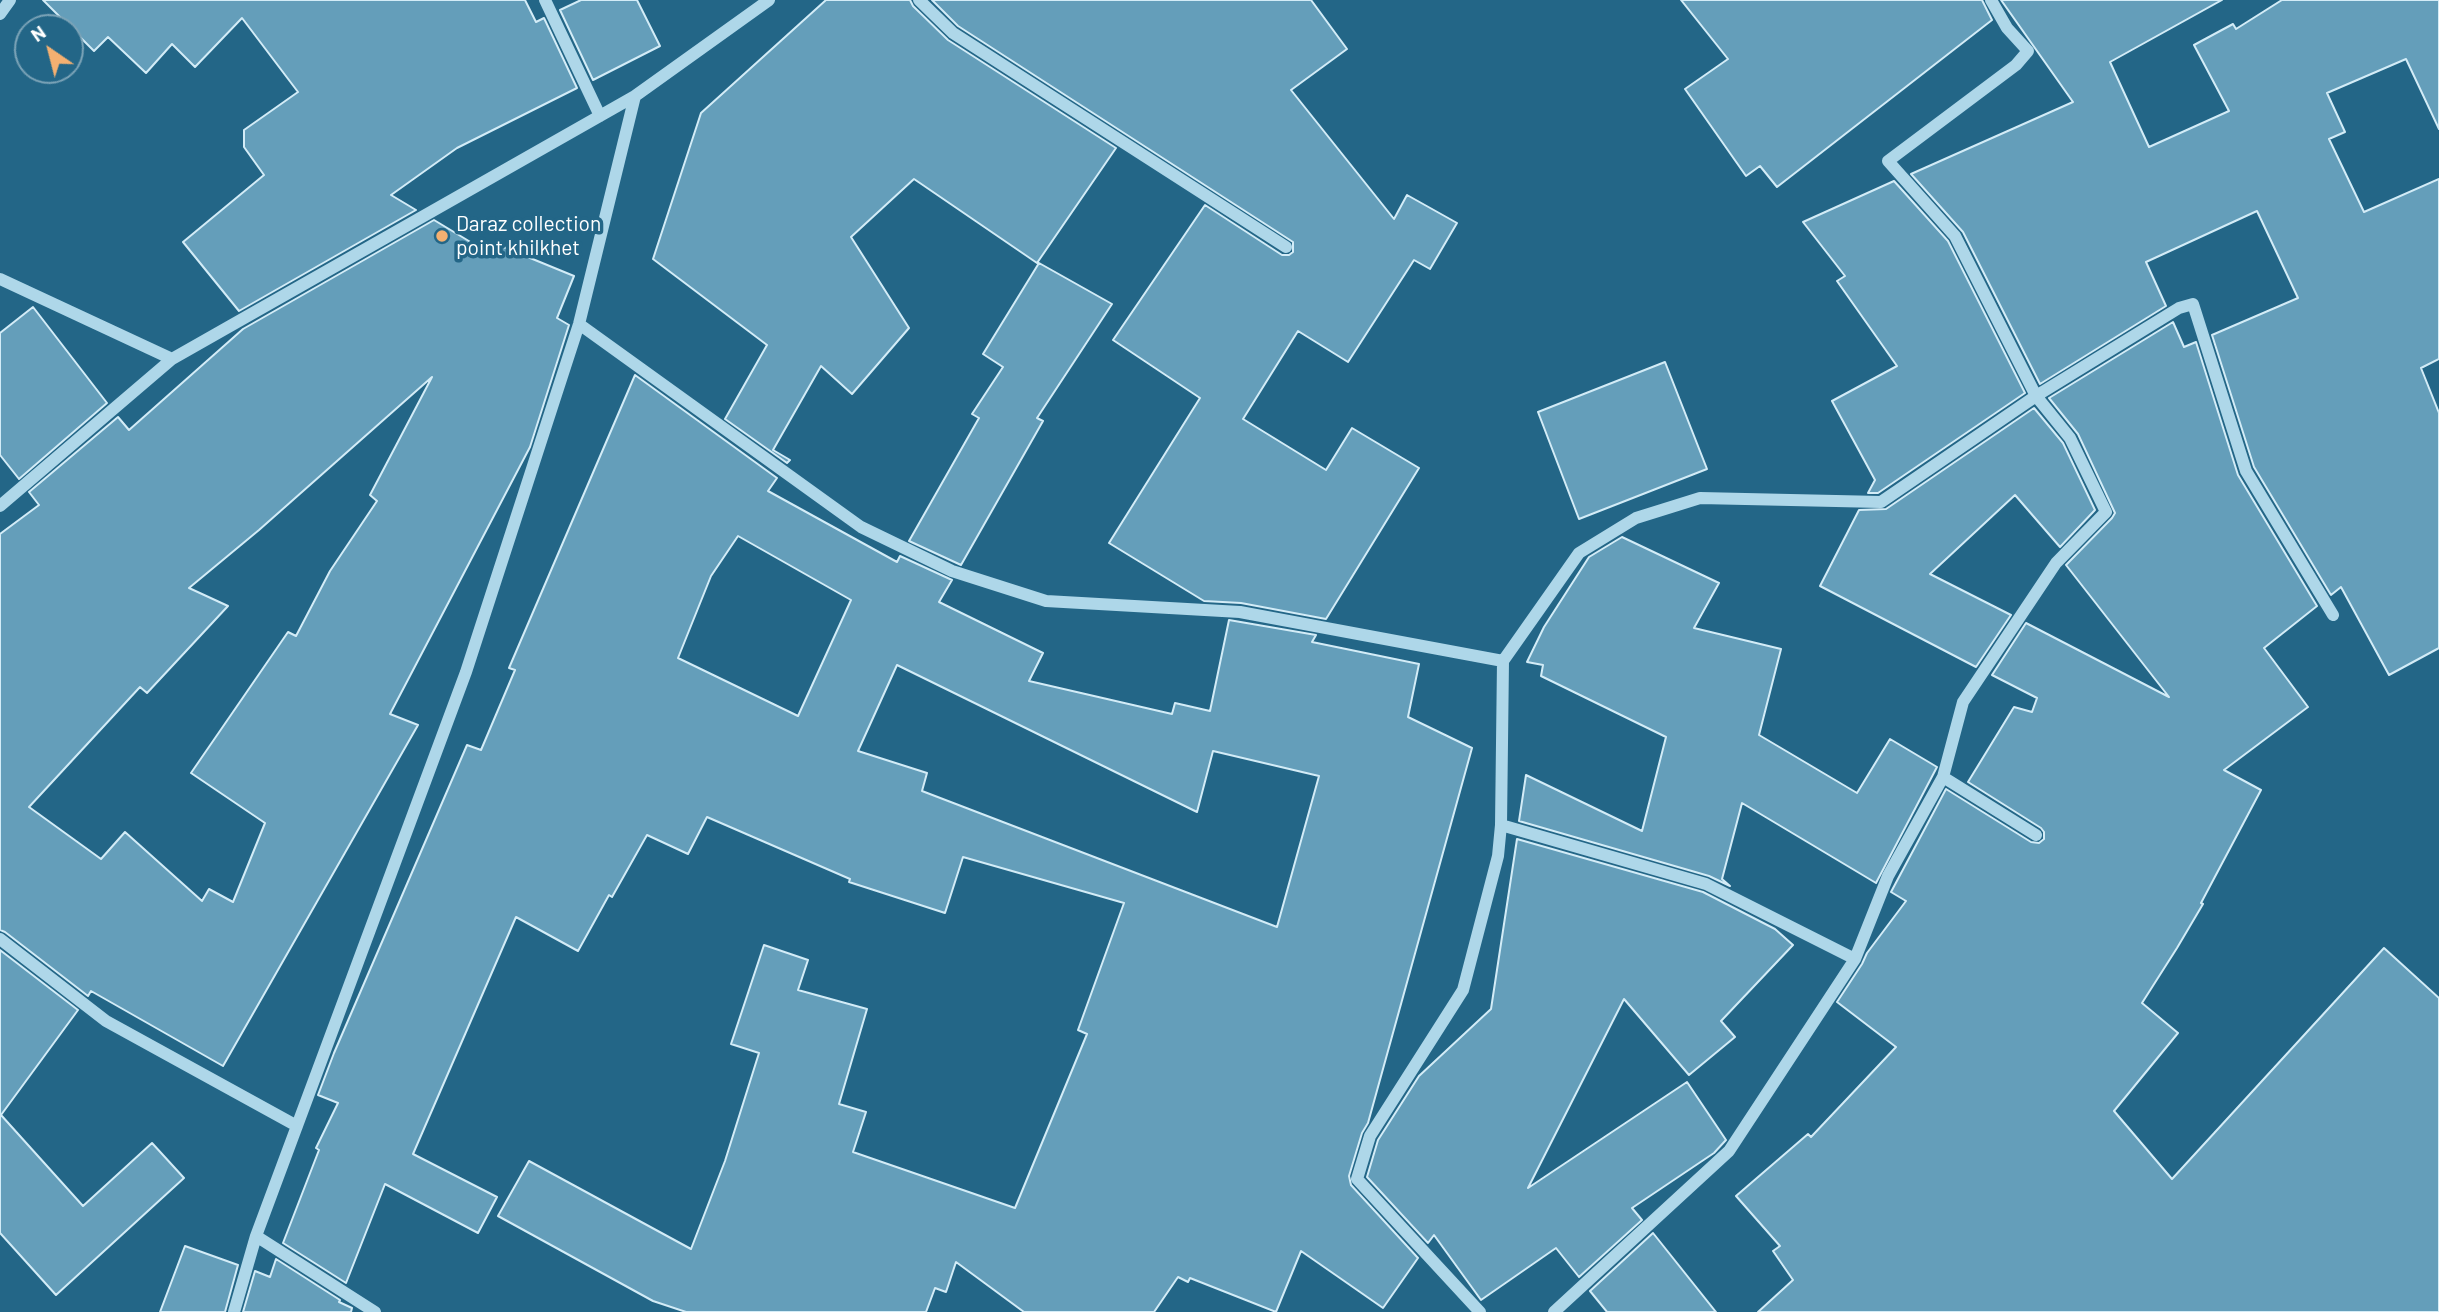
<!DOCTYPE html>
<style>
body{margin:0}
#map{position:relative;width:2439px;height:1312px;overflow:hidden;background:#236687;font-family:Barlow,sans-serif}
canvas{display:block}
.north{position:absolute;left:14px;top:14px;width:70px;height:70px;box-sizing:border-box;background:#236687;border:2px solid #7ba3b7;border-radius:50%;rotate:325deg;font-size:19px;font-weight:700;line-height:28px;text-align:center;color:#fff}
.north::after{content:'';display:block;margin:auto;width:24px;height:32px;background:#f4b071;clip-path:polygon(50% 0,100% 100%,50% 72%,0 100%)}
</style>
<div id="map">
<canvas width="2439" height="1312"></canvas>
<div class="north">N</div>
</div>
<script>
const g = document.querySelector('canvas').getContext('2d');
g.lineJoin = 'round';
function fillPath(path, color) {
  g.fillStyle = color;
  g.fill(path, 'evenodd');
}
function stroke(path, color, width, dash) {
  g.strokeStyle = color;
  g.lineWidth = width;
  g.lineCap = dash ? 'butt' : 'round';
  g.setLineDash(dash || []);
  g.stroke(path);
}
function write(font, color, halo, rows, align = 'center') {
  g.font = font + ' Barlow,sans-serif';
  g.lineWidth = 7;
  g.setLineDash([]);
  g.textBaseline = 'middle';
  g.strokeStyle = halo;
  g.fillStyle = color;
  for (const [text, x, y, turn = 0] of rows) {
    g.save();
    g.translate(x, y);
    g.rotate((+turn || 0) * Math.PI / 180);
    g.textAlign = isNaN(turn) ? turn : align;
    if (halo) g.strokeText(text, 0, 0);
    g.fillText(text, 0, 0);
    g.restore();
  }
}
const building = new Path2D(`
 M43,0h482l11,22 8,-4 33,70 -120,60 -66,47 25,15 -177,101 -56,-69 81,-67 -20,-28v-17l54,-38 -56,-74 -47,49 -23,-23 -26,29 -38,-36 -14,14z
 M581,0h56l23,46 -67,34 -33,-70z
 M826,0h84l3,6 35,34 168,108 -79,115 -123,-84 -63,58 58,91 -57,66 -31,-28 -48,84 17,10 -3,3 -62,-44 42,-74 -114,-86 48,-146z
 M932,0h379l36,49 -56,41 103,129 13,-24 50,28 -27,46 -16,-9 -66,102 -50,-31 -55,88 83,51 26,-42 67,40 -93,151 -85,-16 -37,-2 -95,-58 91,-145 -87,-58 92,-135 77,50h7l4,-3v-10l-335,-216z
 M1681,0h301l10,20 -215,167 -17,-21 -14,10 -61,-87 43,-30z
 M2001,0h221l-112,62 39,85 80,-36 -35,-66 39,-21 3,5 46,-29h157v129l-33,-70 -79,34 18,39 -16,7 35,73 75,-33v180l-18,9 18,45v235l-50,27 -48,-88 -10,8 -77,-128 -42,-132 86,-37 -41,-87 -111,51 20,44 -126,78 -77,-152 -52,-58 162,-72z
 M1894,181l54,60 77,152 -147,100h-10l7,-13 -43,-79 65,-35 -60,-85 8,-5 -42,-54z
 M434,220l58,35 4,-11 78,32 -17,42 12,7 -39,122 -140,267 28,11 -195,341 -132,-75 -3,5 -83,-64 -5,-2v-396l39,-29 -10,-13 89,-75 11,13 114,-101zM432,377l-62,118 7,6 -47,70 -34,65 -8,-4 -97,141 74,50 -32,79 -24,-13 -7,12 -77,-69 -24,27 -72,-52 111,-120 7,6 81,-87 -39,-18 70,-58z
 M1039,263l73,41 -75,114 6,3 -82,144 -52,-24 70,-123 -7,-4 31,-47 -20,-13z
 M33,307l74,96 -88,76 -19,-24v-122z
 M2173,322l11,25 12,-5 42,133 79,131 -53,42 44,59 -84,63 37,20 -60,113 2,1 -26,44 -35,55 36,30 -64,78 58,68 212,-231 55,50v314h-681l35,-32 -20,-29 7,-5 -44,-50 72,-62 3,3 85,-90 -59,-45 25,-38 5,-11 39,-52 -15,-9 55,-103 85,53 8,1 5,-4v-7l-3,-4 -73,-46 46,-75 18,5 5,-14 -45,-23 34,-52 143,74 -103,-132 46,-47 3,-5 -37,-79 -29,-36z
 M1665,362l42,107 -128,50 -41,-107z
 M635,375l142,103 -9,13 129,71 3,-6 52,24 -13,22 104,51 -14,28 143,33 3,-11 35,8 19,-91 87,15 -4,7 107,22 -11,53 64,31 -104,375 -6,10 -13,43 2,9 67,73 -35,50 -82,-57 -25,61 -86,-34 -2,4 -10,-5 -24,35h-130l-68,-50 -10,30 -11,-4 -9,24h-240l-33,-11 -155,-85 31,-55 162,88 34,-88 34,-108 -28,-9 33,-99 44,15 -10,30 69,19 -28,95 27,8 -13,40 162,56 72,-174 -9,-4 46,-127 -161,-46 -18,56 -96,-31 1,-3 -143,-62 -19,37 -41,-19 -35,62 -3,-2 -31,56 -62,-34 -103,237 84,43 -19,36 -93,-49 -39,99 -63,-40 36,-93 -3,-2 22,-45 -20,-8 16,-42 133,-308 14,5 34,-80 -6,-2zM738,536l113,64 -53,116 -120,-58 33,-82zM897,665l300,147 16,-61 106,25 -42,151 -355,-136 5,-18 -69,-22z
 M2034,408l29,35 32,67 -35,37 -45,-52 -85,79 81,41 -35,52 -156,-81 39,-76 27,-1z
 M1622,537l97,46 -25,45 87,21 -22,86 98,58 33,-54 47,28 -61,116 -134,-80 -20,76 8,7 -21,-10 -190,-55 7,-46 116,56 24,-94 -125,-61 2,-11 -16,-3 17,-35 45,-70z
 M1517,839l186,53 72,37 18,16 -72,76 14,16 -46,38 -65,-76 -96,189 159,-106 39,58 -12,13 -82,55 10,12 -63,57 -23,-29 -75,52 -47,-65 -6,8 -61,-66 11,-37 41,-64 72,-67z
 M0,950l78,60 -77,105 82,91 69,-63 32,35 -128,117 -56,-62z
 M1653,1233l63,79h-109l-17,-21z
 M185,1246l53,19 -13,47h-65z
 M276,1259l64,41 -1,2 13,6 -1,4h-108l12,-41 15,6z`);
fillPath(building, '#649eba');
stroke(building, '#d3ecf7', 2);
stroke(new Path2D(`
 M545,0l55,116
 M919,0l34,33 333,214
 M0,14l10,-14
 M0,279l172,80
 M579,324l282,203 91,44 94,30 194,11 263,49 -2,164 -3,31 -35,134 -93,146 -13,43 123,133
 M0,506l172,-147 463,-263
 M1503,661l76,-108 57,-35 64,-20 181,4 155,-106 143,-88 14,-4 53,167 87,144
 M1943,777l20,-75 93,-139 50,-51 -36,-74 -34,-42 -81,-160 -67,-75 128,-96 12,-14 -21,-23 -16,-28
 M1501,825l205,59 149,75 33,-83 55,-99 93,58
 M0,939l106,82 191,105
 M256,1236l119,76
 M234,1312l22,-76 210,-564 113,-348 56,-228 134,-96
 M1554,1312l175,-161 126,-192`), '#aed7e9', 12);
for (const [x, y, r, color] of [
 [442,236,7,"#f4b071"]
]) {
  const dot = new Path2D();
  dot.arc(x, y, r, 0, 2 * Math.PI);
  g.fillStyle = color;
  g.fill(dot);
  stroke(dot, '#236687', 2.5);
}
write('21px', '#fff', '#236687', [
 ["Daraz collection",456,224],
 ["point khilkhet",456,248]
], 'left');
</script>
